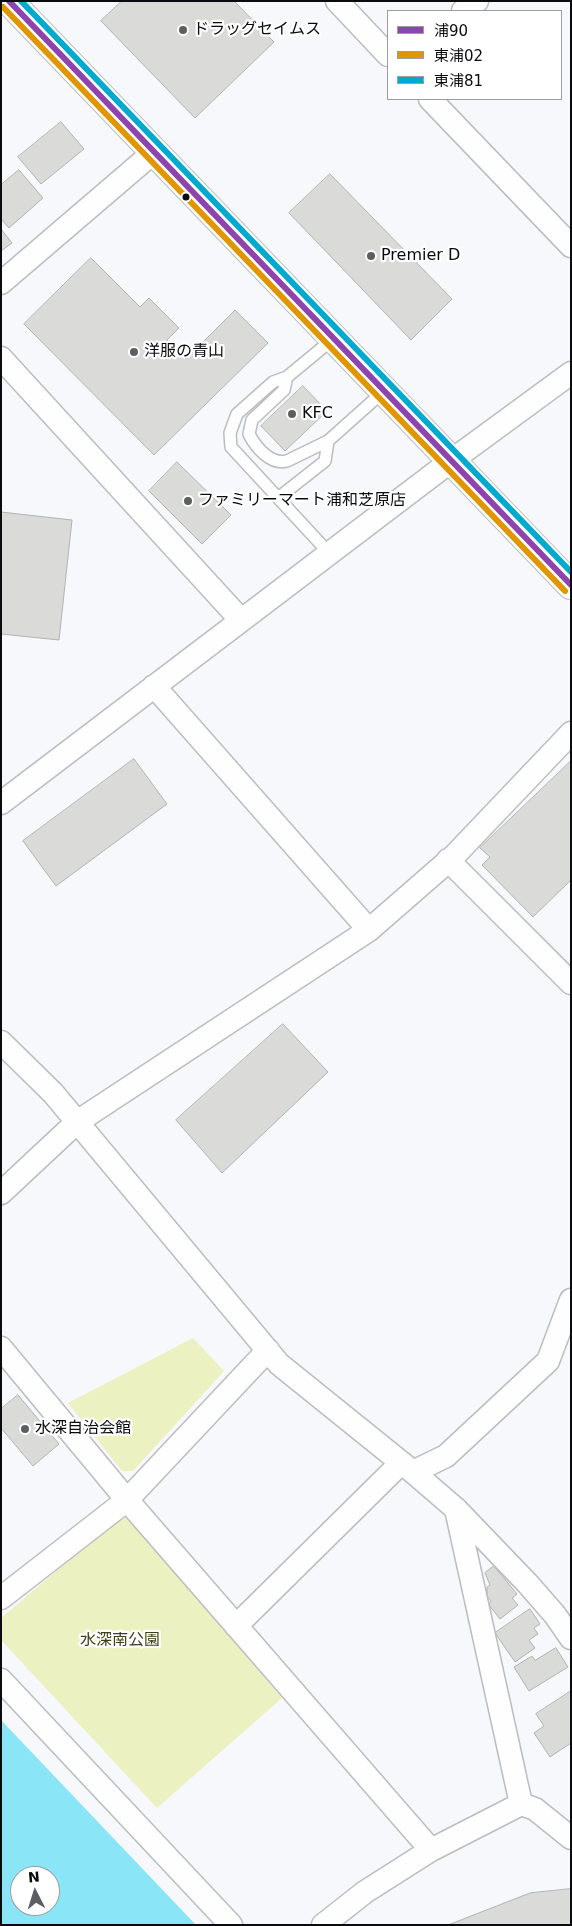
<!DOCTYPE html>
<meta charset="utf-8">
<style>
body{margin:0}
#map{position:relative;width:572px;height:1926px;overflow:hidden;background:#f6f8fb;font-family:"DejaVu Sans","Noto Sans JP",sans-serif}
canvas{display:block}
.frame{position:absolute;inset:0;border:2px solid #0a0b0e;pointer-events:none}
.legend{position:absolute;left:387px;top:10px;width:175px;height:90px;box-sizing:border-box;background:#fff;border:1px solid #9d9d9f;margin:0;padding:6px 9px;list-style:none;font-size:15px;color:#0a0b0e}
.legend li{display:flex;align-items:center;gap:10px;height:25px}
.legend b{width:25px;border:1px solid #9d9d9f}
.north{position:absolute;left:10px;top:1866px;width:50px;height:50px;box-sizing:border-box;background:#fff;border:1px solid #9d9d9f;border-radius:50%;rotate:355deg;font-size:14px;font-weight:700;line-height:20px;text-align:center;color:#0a0b0e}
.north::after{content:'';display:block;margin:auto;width:18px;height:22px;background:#5d5e61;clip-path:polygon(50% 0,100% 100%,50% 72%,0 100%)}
</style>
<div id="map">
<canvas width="572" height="1926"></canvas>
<div class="frame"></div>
<ul class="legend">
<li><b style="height:6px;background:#8e44ad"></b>浦90</li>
<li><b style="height:6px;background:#df9601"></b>東浦02</li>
<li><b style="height:6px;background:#00a9ce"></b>東浦81</li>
</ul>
<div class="north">N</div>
</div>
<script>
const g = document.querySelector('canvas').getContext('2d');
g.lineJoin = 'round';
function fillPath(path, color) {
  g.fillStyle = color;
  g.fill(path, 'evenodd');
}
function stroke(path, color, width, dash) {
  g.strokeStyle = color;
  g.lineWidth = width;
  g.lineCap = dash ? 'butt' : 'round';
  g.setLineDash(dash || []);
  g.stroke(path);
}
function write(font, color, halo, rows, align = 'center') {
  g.font = font + ' "DejaVu Sans","Noto Sans JP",sans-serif';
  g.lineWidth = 4.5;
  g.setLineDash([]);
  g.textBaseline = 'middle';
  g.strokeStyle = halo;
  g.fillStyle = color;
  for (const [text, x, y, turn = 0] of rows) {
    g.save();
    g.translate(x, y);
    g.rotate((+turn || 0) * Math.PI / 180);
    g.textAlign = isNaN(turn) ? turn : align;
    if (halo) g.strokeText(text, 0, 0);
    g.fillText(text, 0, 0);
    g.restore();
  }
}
fillPath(new Path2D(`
 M193,1338l31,33 -91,100h-11l-54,-68z
 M120,1517l10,2 152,179 -125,110 -156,-168v-22z`), '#ecf1c1');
fillPath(new Path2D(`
 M1,1720l195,205h-195zM20,1876h30v30h-30z`), '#8ae6f7');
const building = new Path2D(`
 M122,1h112l40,41 -79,76 -94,-97z
 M61,122l23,27 -43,35 -23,-27z
 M19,170l24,28 -34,30 -8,-9v-34z
 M330,174l122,125 -41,41 -122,-127z
 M1,229l11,14 -11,8z
 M91,258l49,49 9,-9 30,30 -12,12 19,19 49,-49 33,33 -114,112 -130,-131z
 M303,386l24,25 -42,40 -24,-25z
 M177,462l54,53 -29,29 -53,-53z
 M1,512l71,8 -13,120 -58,-6z
 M134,759l33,45 -111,82 -33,-45z
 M571,761v119l-38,37 -51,-52 8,-8 -10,-9z
 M283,1024l45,48 -106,101 -46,-53z
 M18,1395l41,49 -26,22 -32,-38v-19z
 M494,1566l23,28 -5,4 6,7 -18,14 -11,-14 2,-4 -4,-5v-9l3,-2 -5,-12z
 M530,1609l10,15 -6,4 4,6 -9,6 6,8 -20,14 -20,-29z
 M556,1648l12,19 -39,24 -15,-24 18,-11 3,4z
 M571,1691v52l-21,14 -16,-24 10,-7 -8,-12z
 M571,1889v36h-123l82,-32z`);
fillPath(building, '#dadad9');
stroke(building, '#b2b2b2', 1);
const service = new Path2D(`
 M287,377l-3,13 -32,30 -3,14c7,14 22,31 38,27l41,-20 56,-50
 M278,498l47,-37 3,-20
 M329,553l-98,-106 -1,-14 7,-19 36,-32 14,-5 46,-38`);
const minor = new Path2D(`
 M337,1l51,54
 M463,11l14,-10
 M430,99l141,147
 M1,283l153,-131
 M1,358l240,262
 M154,686l215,244
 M1,803l450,-342 120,-88
 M448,860l123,123
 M1,1042l52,51 226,271 134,108 43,37 72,75 27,31 16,23
 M1,1193l76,-71 292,-192 85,-74 117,-123
 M1,1348l126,152 304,350
 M413,1472l33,-16 102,-95 23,-61
 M456,1509l65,295 14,5 36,29
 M1,1598l126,-98 141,-150
 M236,1626l165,-163
 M1,1680l230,245
 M323,1925l42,-33 66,-42 90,-46`);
const tertiary = new Path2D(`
 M9,1l562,584`);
stroke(service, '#bbbdc0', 14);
stroke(minor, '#bbbdc0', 25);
stroke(tertiary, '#bbbdc0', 30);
stroke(service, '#fefefe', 11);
stroke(minor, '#fefefe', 22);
stroke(tertiary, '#fefefe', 28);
stroke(new Path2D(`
 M9,1l562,584`), '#8e44ad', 6);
stroke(new Path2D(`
 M3,7l562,584`), '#df9601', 6);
stroke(new Path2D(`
 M21,1l550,571`), '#00a9ce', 6);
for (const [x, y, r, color] of [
 [183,30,5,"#5d5e61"],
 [186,197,4.5,"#0a0b0e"],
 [371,256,5,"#5d5e61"],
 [134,352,5,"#5d5e61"],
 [292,414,5,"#5d5e61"],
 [188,501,5,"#5d5e61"],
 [25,1429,5,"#5d5e61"]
]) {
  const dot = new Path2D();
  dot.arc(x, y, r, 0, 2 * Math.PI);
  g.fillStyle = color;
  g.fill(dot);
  stroke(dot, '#fff', 2);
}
write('16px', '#0a0b0e', '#fff', [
 ["ドラッグセイムス",193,30],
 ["Premier D",381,256],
 ["洋服の青山",144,352],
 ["KFC",302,414],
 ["ファミリーマート浦和芝原店",198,501],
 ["水深自治会館",35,1429]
], 'left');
write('16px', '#3e4119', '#fff', [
 ["水深南公園",120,1641]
]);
</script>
